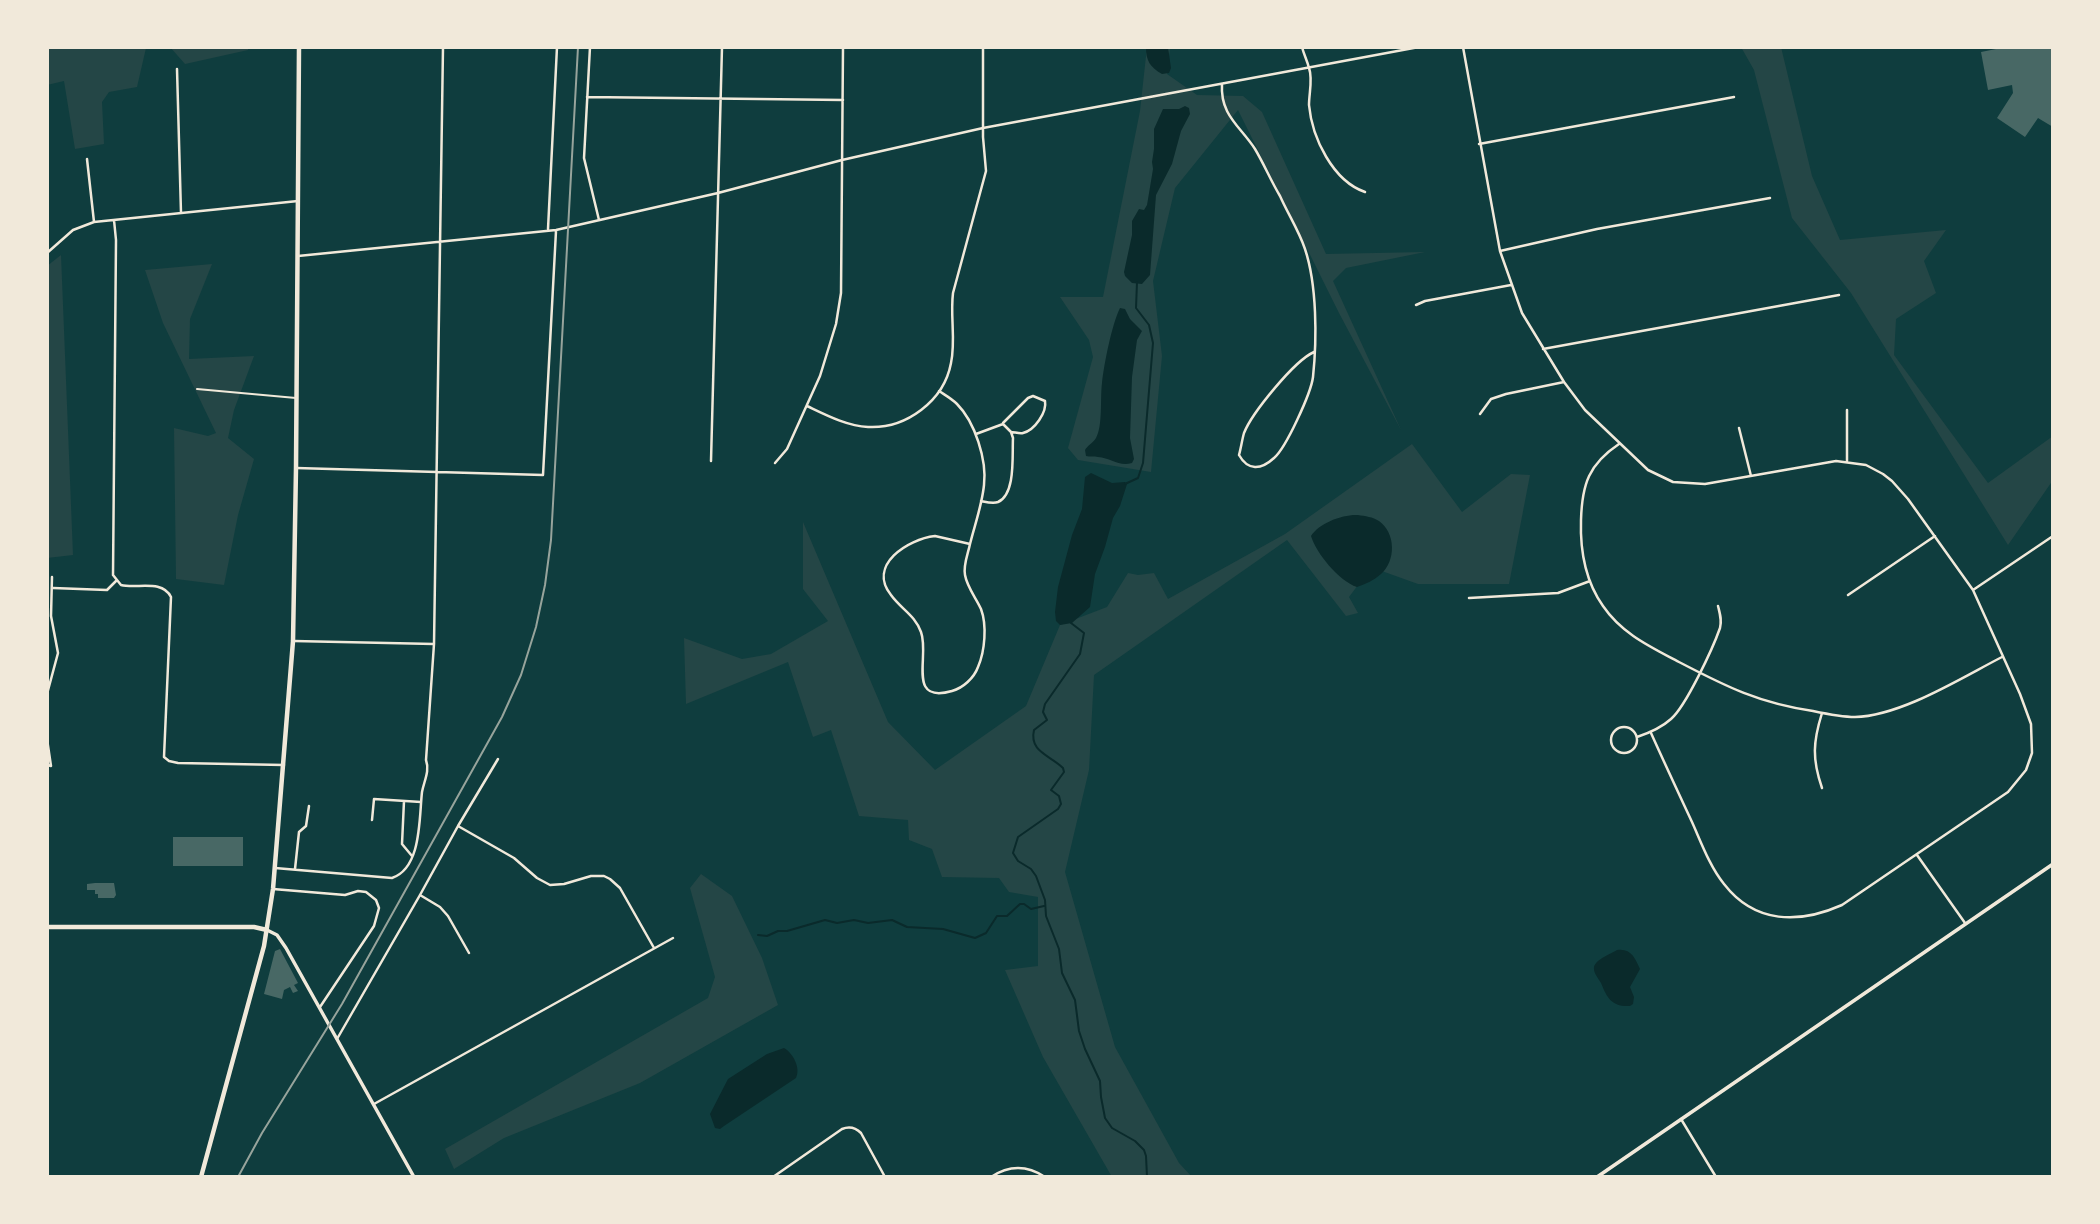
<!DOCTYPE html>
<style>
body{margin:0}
#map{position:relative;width:2100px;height:1224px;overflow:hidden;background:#0f3d3e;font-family:"PT Sans Narrow",sans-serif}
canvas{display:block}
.frame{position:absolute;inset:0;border:49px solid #f1e9da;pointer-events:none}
</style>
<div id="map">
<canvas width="2100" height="1224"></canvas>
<div class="frame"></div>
</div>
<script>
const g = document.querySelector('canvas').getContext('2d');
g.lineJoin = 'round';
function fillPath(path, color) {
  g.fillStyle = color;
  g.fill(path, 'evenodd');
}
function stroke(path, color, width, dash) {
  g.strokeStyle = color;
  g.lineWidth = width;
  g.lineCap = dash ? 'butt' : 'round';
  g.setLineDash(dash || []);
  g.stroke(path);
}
fillPath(new Path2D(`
 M47,47l99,1 -9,39 -28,5 -7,10 2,42 -29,5 -11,-68 -17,4z
 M170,47h78v3l-63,14z
 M1147,47h23l-3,27 30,21 46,1 19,16 64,142 99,-2 -79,16 -13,13 68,149 -62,-117 -101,-203 -63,78 -22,93 9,75 -11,116 -73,-12 -10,-12 25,-91 -4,-17 -29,-43h43l37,-186z
 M1741,47h40l31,129 28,64 106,-10 -22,31 12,32 -40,26 -2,36 94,128 65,-47v44l-45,65 -157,-252 -59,-75 -38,-148z
 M61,255l12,300 -26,3v-292z
 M212,264l-22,55 -1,40 65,-3 -20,54 -6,28 26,21 -16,56 -14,70 -48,-6 -2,-151 34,8 8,-3 -53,-110 -18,-53z
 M1412,444l50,68 49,-38 19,1 -21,109h-91l-39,-14 -18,11 -12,16 9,16 -12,3 -59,-76 -193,135 -5,95 -24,102 50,175 64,116 13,14h-80l-69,-120 -38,-87 33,-4v-69l-29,-5 -10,-14 -57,-1 -10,-28 -23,-9 -1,-20 -49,-4 -28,-86 -18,7 -25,-75 -102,42 -2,-66 58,21 29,-5 57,-33 -25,-32v-67l85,200 47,48 91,-64 34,-81 47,-18 21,-34 10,2 16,-2 14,26 117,-65z
 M701,874l31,22 30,62 16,47 -138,78 -136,55 -50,31 -9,-20 263,-151 7,-21 -25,-89z`), '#244646');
fillPath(new Path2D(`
 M1146,47h22l3,21 -2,5 -7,1c-12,-7 -16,-13 -16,-27z
 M1185,106l4,2 1,6 -9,17 -9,33 -16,31 -6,80 -8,9 -10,-1 -7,-7 -1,-4 8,-37v-14l7,-12 5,1 3,-5 6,-36 -1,-7 2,-13v-20l9,-20h16z
 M1120,308l5,1 5,10 12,12 -5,9 -5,37 -2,61 4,21 -2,4c-13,4 -21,-5 -34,-6 -4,-1 -8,0 -12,-1l-1,-6c3,-5 8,-7 11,-12 7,-12 4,-40 6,-55 2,-19 10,-59 18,-75z
 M1091,473l21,10 13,-1 2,2 -7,22 -7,12 -8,29 -10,27 -5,33 -18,16 -12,2 -4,-4 -1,-9 3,-25 14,-52 10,-26 3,-32z
 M1358,515c7,1 15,2 21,6 17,12 17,40 2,53 -7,6 -15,10 -24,13 -18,-6 -41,-34 -46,-51 8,-13 32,-22 47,-21z
 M1617,950c14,-2 18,8 23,19l-10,18 4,10 -1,7 -3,2c-18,1 -23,-8 -29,-23 -2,-4 -8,-10 -7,-16 2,-8 17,-13 23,-17z
 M784,1048c9,5 17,20 12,30l-72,48 -4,3 -5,-1 -5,-14 18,-35 39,-25z`), '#0a2a2b');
stroke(new Path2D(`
 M1125,484l13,-6 5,-15 10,-120 -4,-18 -13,-17 1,-26
 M1071,623l13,10 -4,21 -35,50 -2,8 4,8 -13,10c-5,22 16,25 29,38l1,4 -13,18 8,6 2,8 -3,5 -40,28 -5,16 5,8 13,8 5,7 9,24 1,16 13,33 3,24 13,27 4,31 6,18 15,32 1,16 4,21 7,10 23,13 9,9 2,6 1,21
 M758,935l9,1 11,-5h9l38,-11 12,3 17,-3 14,3 24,-3 15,7 36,2 32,9 11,-5 11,-17h10l13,-12h4l7,5 13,-3`), '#0a2a2b', 2);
fillPath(new Path2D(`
 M2006,47h47v80l-15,-9 -13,19 -28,-19 16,-25 -1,-8 -24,5 -7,-38z
 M173,837h70v29h-70z
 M95,883h19l2,12 -2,3h-16v-4h-3v-4h-8v-6z
 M280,949l18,34 -4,2 4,6 -5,2 -3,-6 -6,3 -2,9 -18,-5 11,-43z`), '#486865');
stroke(new Path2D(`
 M197,389l99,9`), '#f1e9da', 2);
stroke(new Path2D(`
 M590,47l-6,111 15,62
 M1302,47c2,8 5,13 7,21 4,11 0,25 0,37 3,33 24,76 56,87
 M1463,47l37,204 22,62 42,69 21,28 63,60 25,12 32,2 131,-23 30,4 17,9 9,7 16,18 65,91 47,104 11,30 1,29 -6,17 -18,22 -166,113c-43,19 -87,19 -118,-21 -14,-17 -23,-42 -32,-62 -14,-30 -28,-60 -41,-89
 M177,69l4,144
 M1222,84c-2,31 18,42 33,65 9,15 16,32 25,47 8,18 19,35 25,53 12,36 12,90 8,128 -2,16 -27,71 -39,81 -13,12 -26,13 -35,-3 2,-7 3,-15 5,-22 8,-20 50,-72 70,-81
 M587,97l256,3
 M1479,144l255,-47
 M87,159l7,63
 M114,220l2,20 -3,335 8,10c16,4 41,-6 50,12l-7,160 5,4 9,2 106,2
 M548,229l9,-182
 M1500,251l97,-22 173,-31
 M47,253l26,-23 21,-8 204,-21
 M298,256l258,-26 162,-37 124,-33 141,-32 436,-81
 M1416,305l9,-4 86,-16
 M1543,349l296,-54
 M939,391c6,4 13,8 18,13 18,18 30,56 27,81 -2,20 -9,39 -14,59
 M807,406c19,9 40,20 61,21 38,2 76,-26 83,-64 5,-23 -1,-46 2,-70l33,-122 -3,-34v-90
 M1480,414l11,-15 15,-5 58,-12
 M1003,423l25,-25 5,-2 12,5c2,11 -10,29 -22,32 -3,1 -9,-1 -12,-1
 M1739,428l12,48
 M976,434l27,-10 8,8 2,6c-1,17 3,56 -15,64 -5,2 -12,0 -17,-1
 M1619,444c-30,20 -37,40 -38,76 -1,30 5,62 22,86 19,28 48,41 76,56 48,25 80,41 134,49 14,3 28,6 42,6 46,-1 106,-39 147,-60
 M711,461l11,-414
 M1847,462v-52
 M775,463l12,-14 33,-73 16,-52 5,-31 2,-246
 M296,468l247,7 13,-244
 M935,536l35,8c-2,10 -7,21 -5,31 2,12 11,23 16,34 6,16 4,42 -3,58 -4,11 -15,21 -26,24 -46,13 -22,-35 -31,-59 -6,-17 -20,-23 -30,-37 -24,-30 17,-56 44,-59z
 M53,588l54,2 9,-9
 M1973,590l80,-54
 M1848,595l87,-59
 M1469,598l89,-5 32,-12
 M294,641l140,3
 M47,694l11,-41 -7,-37 1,-39
 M1611 740a13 13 0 1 1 26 0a13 13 0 1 1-26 0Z
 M1637,737c12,-4 24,-9 34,-18 15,-13 42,-71 49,-91 2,-8 0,-14 -2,-22
 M47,739l4,27 -4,-1
 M1822,788c-10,-29 -9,-46 0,-75
 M404,801l-2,43 10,12
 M372,820l2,-21 47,3
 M458,826l56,32 23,20 13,7 14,-1 27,-8h13l6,3 10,9 34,60
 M1917,855l48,68
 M275,868l117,10c30,-10 27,-61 30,-86 2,-11 8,-21 4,-32l8,-116 9,-597
 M295,869l4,-37 7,-6 3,-20
 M273,889l72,6 13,-4 8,1 10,8 3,8 -5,18 -54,81
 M420,895l20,12 8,9 21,37
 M337,1039l83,-144 38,-69 40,-67
 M374,1104l299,-166
 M1681,1119l35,58
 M773,1177l69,-48c7,-3 13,-2 19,4l24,44
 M991,1177c18,-12 36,-12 54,0`), '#f1e9da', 2.5);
stroke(new Path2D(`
 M267,930l10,5 9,13 128,229
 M1597,1177l456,-313`), '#f1e9da', 3.5);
stroke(new Path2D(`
 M47,927h207l13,3`), '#f1e9da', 4.5);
stroke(new Path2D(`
 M201,1177l63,-231 9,-57 20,-248 3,-173 3,-421`), '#f1e9da', 4.5);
stroke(new Path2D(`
 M238,1177l24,-44 80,-129 160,-287 19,-42 15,-48 9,-42 6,-45 27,-493`), '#97a49c', 2);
</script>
